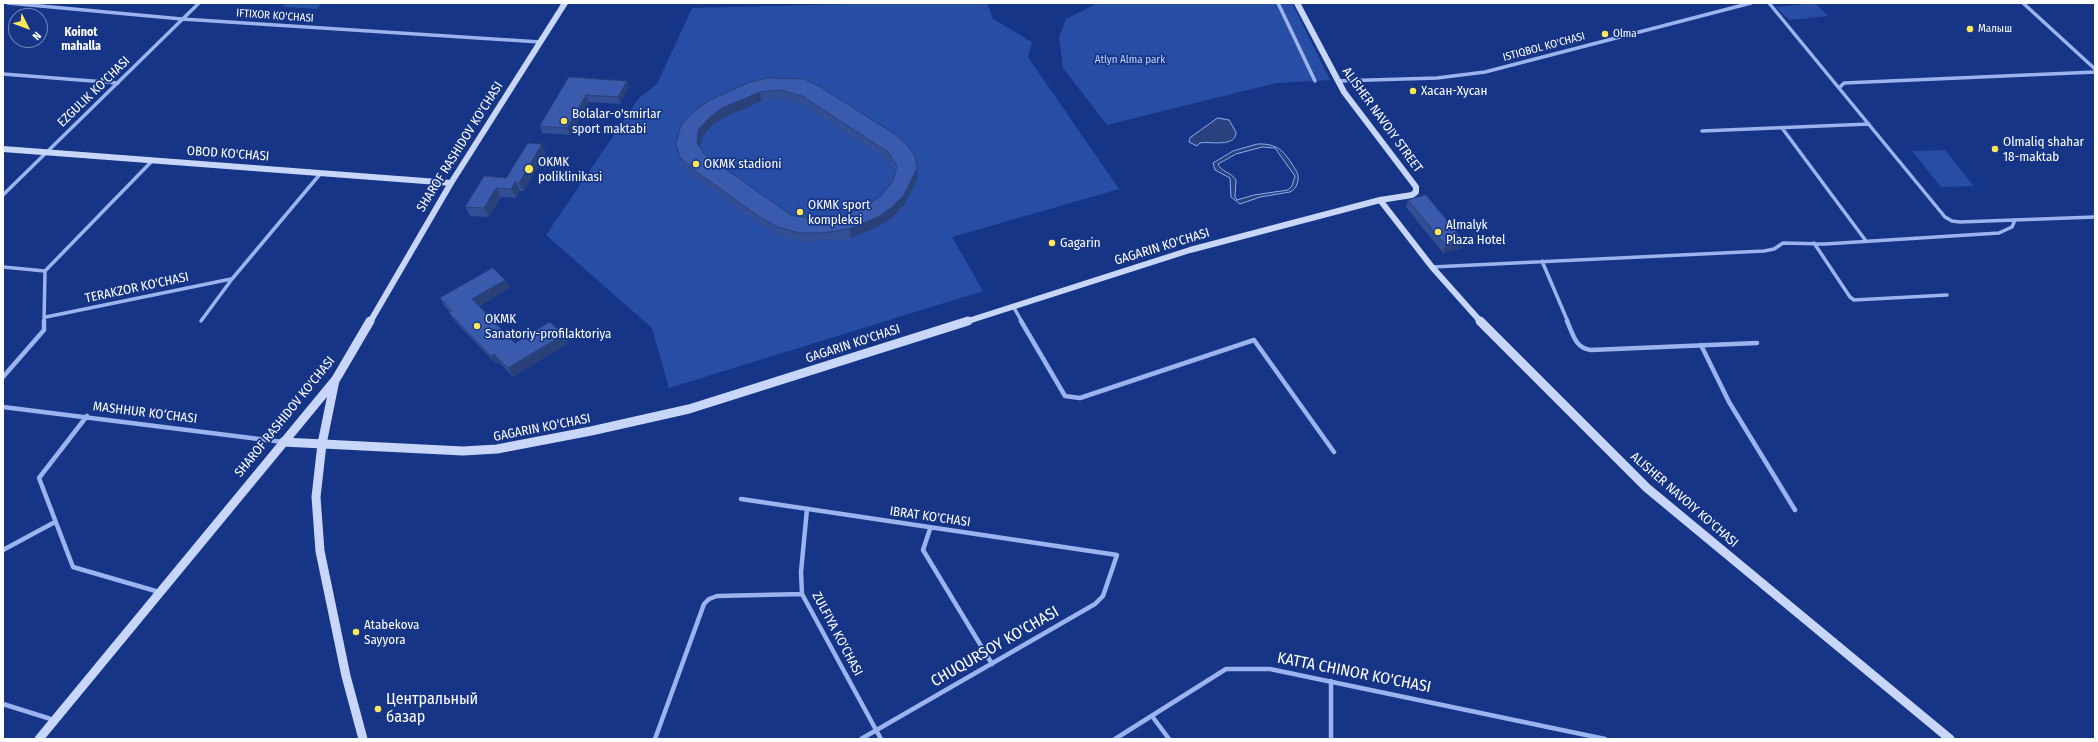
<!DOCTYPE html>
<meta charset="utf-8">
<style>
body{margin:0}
#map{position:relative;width:2098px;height:742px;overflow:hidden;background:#163586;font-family:"Fira Sans Condensed",sans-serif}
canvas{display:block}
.frame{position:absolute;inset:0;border:4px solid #fff;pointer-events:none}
.north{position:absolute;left:8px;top:8px;width:40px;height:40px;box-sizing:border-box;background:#163586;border:1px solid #7386b6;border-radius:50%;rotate:132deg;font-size:11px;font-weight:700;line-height:16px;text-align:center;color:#fff}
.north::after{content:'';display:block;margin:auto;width:14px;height:18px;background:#ffe957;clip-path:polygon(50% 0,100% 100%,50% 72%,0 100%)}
</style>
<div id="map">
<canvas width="2098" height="742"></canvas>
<div class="frame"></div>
<div class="north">N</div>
</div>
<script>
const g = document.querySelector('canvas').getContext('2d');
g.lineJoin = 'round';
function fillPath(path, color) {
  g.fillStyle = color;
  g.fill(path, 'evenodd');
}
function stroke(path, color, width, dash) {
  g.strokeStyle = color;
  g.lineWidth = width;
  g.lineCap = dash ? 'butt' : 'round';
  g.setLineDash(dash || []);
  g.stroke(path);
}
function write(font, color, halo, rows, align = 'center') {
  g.font = font + ' "Fira Sans Condensed",sans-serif';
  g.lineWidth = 3.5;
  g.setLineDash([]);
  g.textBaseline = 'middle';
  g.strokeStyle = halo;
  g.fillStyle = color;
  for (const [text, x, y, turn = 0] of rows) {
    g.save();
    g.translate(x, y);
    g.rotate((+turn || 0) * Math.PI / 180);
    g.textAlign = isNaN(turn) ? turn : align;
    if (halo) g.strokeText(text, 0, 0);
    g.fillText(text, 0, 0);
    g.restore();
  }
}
fillPath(new Path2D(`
 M286,3h36l-5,6 -34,-2z
 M892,3h95l6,16 39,23 -4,15 91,132 -167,48 31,54 -314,97 -17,-60 -106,-93 93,-137 18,-14 35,-76z
 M1098,3h194l38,77 -54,3 -169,42 -44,-57 -4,-31 7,-18z
 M1815,3l13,13 -39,4 -13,-13z
 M1945,150l29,36 -33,1 -29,-36z`), '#284da4');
const water = new Path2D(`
 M1218,118l11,2 7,12c0,16 -26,9 -36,11l-3,3 -8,-4 1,-4z
 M1258,144c23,-1 28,11 39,28 3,7 0,17 -7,20l-30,5 -20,7 -9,-7 -1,-19 -15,-8 -2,-7 20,-12zM1263,147l12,1 20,28 -3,10 -4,4 -34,5 -17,5 -2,-3 1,-17c-5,-8 -15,-8 -18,-16l18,-10z`);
fillPath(water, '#29417d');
stroke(water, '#8dacf1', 1);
stroke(new Path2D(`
 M8,3l174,16 358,23
 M1278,3l37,78
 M1769,3l176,214 7,4 8,1 135,-5
 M2023,3l72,66
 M3,74l115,9
 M1337,81l100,-3 48,-6 266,-69
 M1840,87l4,-4 251,-11
 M1782,128l84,113
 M1702,131l167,-7
 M3,195l196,-192
 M1814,243l36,54 4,3 93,-5
 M1542,261l26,61
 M3,267l42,4 -1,51
 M1432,267l332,-16 10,-2 9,-6 42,1 174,-11 13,-6 3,-7
 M45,271l108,-111
 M1013,306l9,16
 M46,317l185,-38
 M201,321l31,-42 89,-106`), '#9bb3ee', 3.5);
stroke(new Path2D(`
 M1021,321l44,75 15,2 174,-58 80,112
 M1567,321c6,13 8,27 24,29l166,-7
 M1701,345l28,57 66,108
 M3,377l41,-47v-9
 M3,407l280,35
 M87,416l-48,62 34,89 86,25
 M741,499l376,56 -14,41 -8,8 -234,135
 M807,509l-6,63 1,22 79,145
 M930,529l-7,21 69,114
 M3,550l52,-28
 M1331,681v58
 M3,704l51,16
 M1152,716l17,23
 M655,739l49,-135 5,-5 8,-3 85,-2
 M1115,739l111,-70h44l335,70`), '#9bb3ee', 4.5);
stroke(new Path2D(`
 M3,149l448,34
 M1380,200l52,67 49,55
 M370,322l81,-139 114,-180
 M965,322l225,-72 190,-50 32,-5 4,-3v-5l-72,-95 -47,-89`), '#c8d6fa', 6);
stroke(new Path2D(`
 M1480,321l167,167 303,251
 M335,380l-13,64 -6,53 4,54 26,125 17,63
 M283,442l180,9 34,-2 94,-18 98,-22 279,-88
 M39,739l297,-360 34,-58`), '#c8d6fa', 9);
fillPath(new Path2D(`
 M569,77l60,10 -9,17 -31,-2 -19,33 -28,-2 -2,-7z
 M804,79l114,98 -13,27 -12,13 -14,9 -28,12 -28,3 -23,1 -21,-7 -18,-10 -64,-46 -14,-13 -7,-22 34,-44zM783,99l21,6 85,56 6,10 -2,10 -11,14 -17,12 -23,9 -25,4 -26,-5 -87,-61 -4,-6 1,-9 10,-13 14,-9 37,-16z
 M546,153l-22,38h-4l-4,7 -15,-1 -12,20 -19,-1 -5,-9 41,-29z
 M1408,200l56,41 -2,7 -19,5 -37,-46z
 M510,288l-31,18 36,37 48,-8 5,8 -55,34 -14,-15 -3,2 -41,-43 -6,-8 1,-1 -5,-5 -5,-9z`), '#324e95');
fillPath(new Path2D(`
 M627,81l2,6 -9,17 -2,-7z
 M760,92l2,9 -37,16 -14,9 -10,13 -2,13 -2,-9 1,-13 11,-12 13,-10z
 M586,95l3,7 -19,33 -3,-7z
 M542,144l4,9 -22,38 -5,-8z
 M917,168l1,9 -13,27 -12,13 -14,9 -28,12 -2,-9z
 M515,182l5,9 -4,7 -5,-9z
 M496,188l5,9 -12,20 -5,-9z
 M1464,241l-2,7 -19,5 3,-7z
 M505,280l5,8 -33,20 -5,-9z
 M563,335l5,8 -55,34 -5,-9z
 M494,354l5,8 -3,2 -5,-8z`), '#294079');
const building = new Path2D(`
 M569,77l58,4 -9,16 -32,-2 -19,33 -27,-2z
 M769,78l35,1 18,9 74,47 12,11 7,11 2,11 -13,27 -13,13 -13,9 -29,12 -27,4h-24l-22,-7 -18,-10 -64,-46 -14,-13 -4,-13 5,-19 11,-12 18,-13 40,-18zM781,90l21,6 86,56 9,14 -4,15 -11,14 -17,12 -23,9 -25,4 -26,-5 -87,-61 -7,-11 1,-13 11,-12 13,-10 38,-16z
 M528,143l14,1 -23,39 -4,-1 -4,7 -15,-1 -12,20 -19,-1 19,-31 22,2z
 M1426,195l38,46 -18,5 -38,-46z
 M493,268l12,12 -33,19 43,44 35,-21 13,13 -55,33 -14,-14 -3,2 -42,-43 3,-2 -12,-13z`);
fillPath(building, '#3a5bad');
stroke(building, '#294079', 1);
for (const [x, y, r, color] of [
 [1970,29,4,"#ffe957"],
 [1605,34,4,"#ffe957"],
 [1413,91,4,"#ffe957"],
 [564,121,4,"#ffe957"],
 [1995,149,4,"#ffe957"],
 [696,164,4,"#ffe957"],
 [529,169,5,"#ffe957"],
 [800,212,4,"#ffe957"],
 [1438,232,4,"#ffe957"],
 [1052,243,4,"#ffe957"],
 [477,326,4,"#ffe957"],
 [356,632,4,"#ffe957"],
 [378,709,4,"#ffe957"]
]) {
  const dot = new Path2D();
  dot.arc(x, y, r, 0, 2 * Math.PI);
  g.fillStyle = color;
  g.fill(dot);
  stroke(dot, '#163586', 1.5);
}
write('11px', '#fff', '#163586', [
 ["IFTIXOR KO'CHASI",275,16,4],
 ["ISTIQBOL KO'CHASI",1544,47,-15]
]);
write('11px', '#fff', '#163586', [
 ["Малыш",1978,29],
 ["Olma",1613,34]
], 'left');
write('11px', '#c0d2fa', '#163586', [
 ["Atlyn Alma park",1130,60]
]);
write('bold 12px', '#fff', '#163586', [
 ["Koinot",81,33],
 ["mahalla",81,47]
]);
write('13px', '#fff', '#163586', [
 ["Хасан-Хусан",1421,91],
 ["Bolalar-o'smirlar",572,114],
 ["sport maktabi",572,129],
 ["Olmaliq shahar",2003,142],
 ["18-maktab",2003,157],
 ["OKMK",538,162],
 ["poliklinikasi",538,177],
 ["OKMK stadioni",704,164],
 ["OKMK sport",808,205],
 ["kompleksi",808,220],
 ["Almalyk",1446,225],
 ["Plaza Hotel",1446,240],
 ["Gagarin",1060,243],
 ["OKMK",485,319],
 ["Sanatoriy-profilaktoriya",485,334],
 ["Atabekova",364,625],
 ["Sayyora",364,640]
], 'left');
write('13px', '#fff', '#163586', [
 ["EZGULIK KO'CHASI",94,92,-44],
 ["ALISHER NAVOIY STREET",1382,120,54],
 ["SHAROF RASHIDOV KO'CHASI",460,147,-58],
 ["OBOD KO'CHASI",228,154,4],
 ["GAGARIN KO'CHASI",1162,247,-17],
 ["TERAKZOR KO'CHASI",137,288,-12],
 ["GAGARIN KO'CHASI",853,344,-18],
 ["MASHHUR KO‘CHASI",145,413,7],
 ["SHAROF RASHIDOV KO'CHASI",285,417,-51],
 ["GAGARIN KO'CHASI",542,428,-11],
 ["ALISHER NAVOIY KO'CHASI",1684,500,41],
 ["IBRAT KO'CHASI",930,517,8],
 ["ZULFIYA KO'CHASI",837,634,62]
]);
write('16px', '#fff', '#163586', [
 ["CHUQURSOY KO'CHASI",995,647,-30],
 ["KATTA CHINOR KO'CHASI",1354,673,11]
]);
write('16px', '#fff', '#163586', [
 ["Центральный",386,700],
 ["базар",386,718]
], 'left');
</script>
